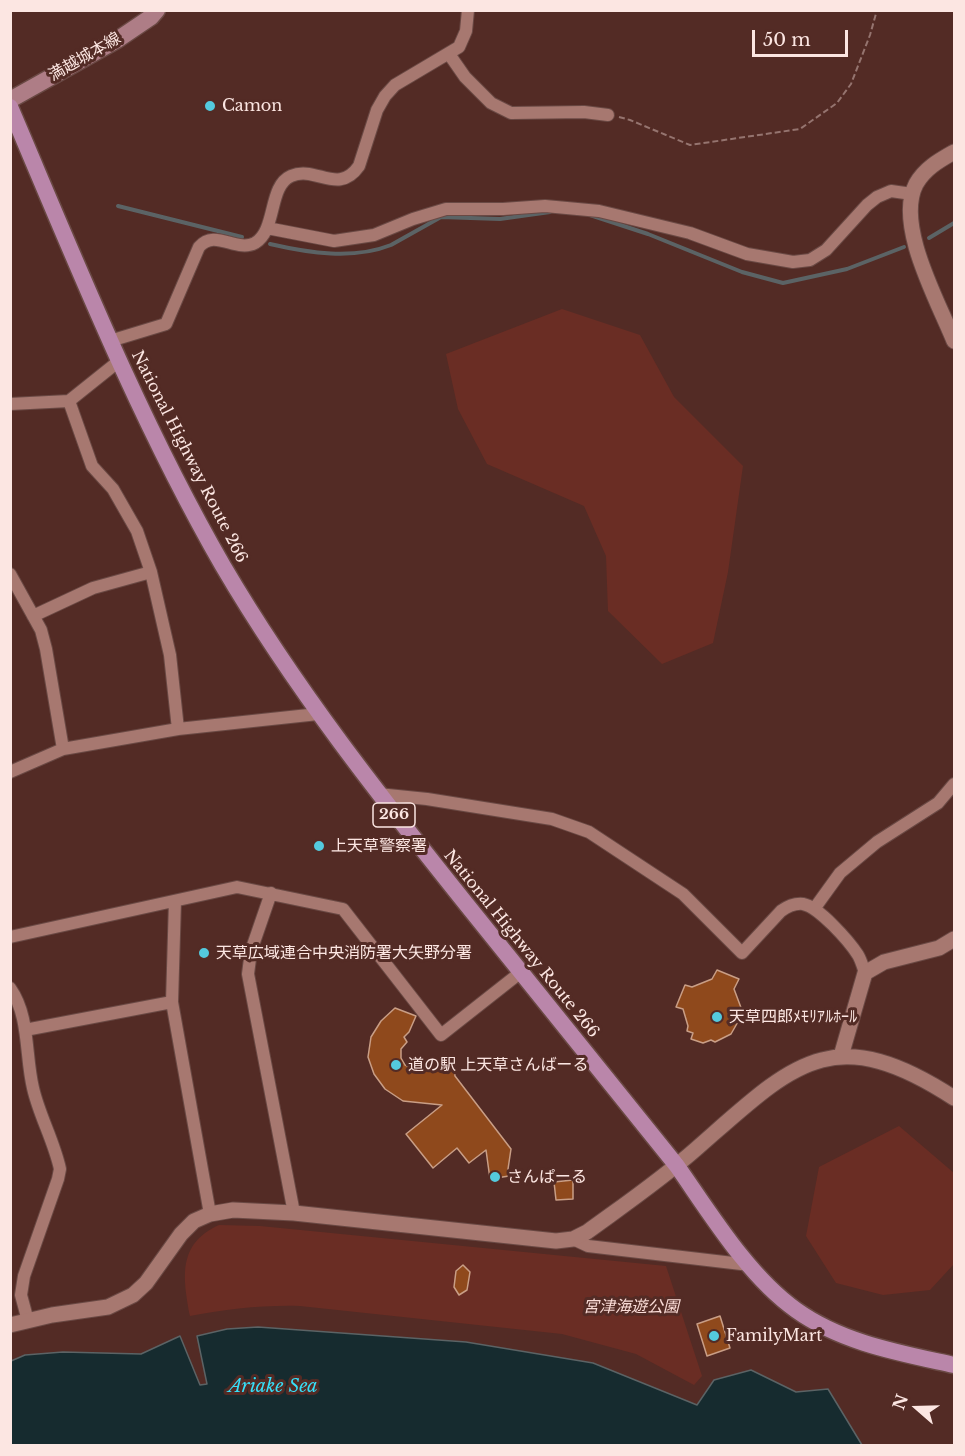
<!DOCTYPE html>
<meta charset="utf-8">
<style>
body{margin:0}
#map{position:relative;width:965px;height:1456px;overflow:hidden;background:#532b25;font-family:"Libre Baskerville",serif}
canvas{display:block}
.frame{position:absolute;inset:0;border:12px solid #fce6e2;pointer-events:none}
.north{position:absolute;left:887px;top:1378px;width:60px;height:60px;-webkit-text-stroke:4px #532b25;paint-order:stroke;rotate:290deg;font-size:16px;font-weight:700;line-height:24px;text-align:center;color:#fce6e2}
.north::after{content:'';display:block;margin:auto;width:21px;height:27px;background:#fce6e2;clip-path:polygon(50% 0,100% 100%,50% 72%,0 100%)}
.scale{position:absolute;left:752px;top:30px;width:96px;height:27px;box-sizing:border-box;border:3px solid #fce6e2;border-top:0;padding-left:8px;font-size:18px;line-height:21px;white-space:nowrap;color:#fce6e2;-webkit-text-stroke:4px #532b25;paint-order:stroke}
</style>
<div id="map">
<canvas width="965" height="1456"></canvas>
<div class="frame"></div>
<div class="north">N</div>
<div class="scale">50 m</div>
</div>
<script>
const g = document.querySelector('canvas').getContext('2d');
g.lineJoin = 'round';
function fillPath(path, color) {
  g.fillStyle = color;
  g.fill(path, 'evenodd');
}
function stroke(path, color, width, dash) {
  g.strokeStyle = color;
  g.lineWidth = width;
  g.lineCap = dash ? 'butt' : 'round';
  g.setLineDash(dash || []);
  g.stroke(path);
}
function write(font, color, halo, rows, align = 'center') {
  g.font = font + ' "Libre Baskerville","Noto Sans JP",serif';
  g.lineWidth = 6;
  g.setLineDash([]);
  g.textBaseline = 'middle';
  g.strokeStyle = halo;
  g.fillStyle = color;
  for (const [text, x, y, turn = 0] of rows) {
    g.save();
    g.translate(x, y);
    g.rotate((+turn || 0) * Math.PI / 180);
    g.textAlign = isNaN(turn) ? turn : align;
    if (halo) g.strokeText(text, 0, 0);
    g.fillText(text, 0, 0);
    g.restore();
  }
}
fillPath(new Path2D(`
 M562,309l78,26 34,62 69,69 -15,106 -15,71 -51,21 -54,-53 -2,-55 -22,-50 -97,-42 -29,-55 -12,-55z
 M899,1126l55,47v91l-24,26 -47,5 -47,-12 -30,-47 13,-69z
 M219,1225l41,1 406,40 36,110 -8,9 -58,-31 -74,-20 -262,-28c-38,-1 -73,3 -110,10 -7,-38 -13,-72 29,-91z`), '#6a2d24');
const water = new Path2D(`
 M258,1327l208,15 127,21 104,42 17,-25 37,-10 45,22 32,-3 34,56h-851v-84l14,-6 38,-3 78,2 39,-18 20,49 7,-1 -10,-48 30,-7z`);
fillPath(water, '#162b2f');
stroke(water, '#5b6365', 1.5);
stroke(new Path2D(`
 M118,206l124,31
 M590,215l58,19 94,38 41,11 64,-14 57,-22
 M929,238l25,-15
 M270,244c39,9 83,16 121,1l50,-28 59,2 50,-7`), '#5b6365', 4);
const building = new Path2D(`
 M717,970l22,9 -5,10 9,24 -12,21 -16,8 -4,-2 -8,3 -12,-4 2,-6 -6,-2 1,-5 -5,-17 -7,-2 9,-22 7,2 20,-8z
 M395,1008l21,8 -7,16 -5,5 3,5 -6,7v9l4,7 6,3 17,1 7,-5 18,-3 2,15 56,73 -3,20 1,7 -19,3 -4,-29 -17,13 -12,-15 -24,20 -27,-34 36,-29 -39,-4 -18,-12 -11,-15 -6,-17 3,-20 10,-16z
 M573,1180v19l-17,1 -2,-18z
 M463,1265l7,7 -3,18 -8,5 -5,-8 2,-16z
 M720,1316l10,32 -23,8 -10,-32z`);
fillPath(building, '#8f491c');
stroke(building, '#c99e86', 1.5);
const minor = new Path2D(`
 M449,54l16,23 26,26 20,10 73,-1 24,3
 M267,228l67,13 40,-6 39,-16 33,-10h57l42,-3 54,5 91,22 57,21 46,8 17,-2 16,-10 41,-45 10,-8 14,-6 21,3
 M110,341l56,-17 33,-77c16,-19 37,6 56,-4 22,-13 13,-57 36,-67 25,-11 47,20 68,-10l18,-56 8,-14 10,-11 64,-38 7,-16 2,-21
 M69,401l23,65 21,23 24,42 14,41 19,83 8,74
 M10,404l59,-3 50,-40
 M10,574l31,56 5,19 17,100
 M33,616l60,-28 58,-16
 M10,772l53,-23 115,-20 140,-15
 M378,794l49,5 125,20 37,13 94,62 59,59 39,-42c7,-5 13,-8 22,-7 16,3 46,37 55,51 3,5 5,12 7,18
 M271,893l-20,58 -3,23 46,239
 M175,901l-3,101 38,212
 M814,909l26,-36 37,-31 61,-39 16,-19
 M10,937l227,-50 106,22 98,126 80,-63
 M10,988c20,28 15,67 23,100 6,27 21,53 27,81l-2,10 -34,97 -3,19 7,26
 M25,1030l147,-28
 M573,1239l15,7 162,19`);
const tertiary = new Path2D(`
 M954,152c-14,8 -29,16 -38,32 -21,41 22,117 38,157
 M841,1056l24,-83 19,-11 55,-14 15,-9
 M10,1325l42,-10 56,-8 25,-12 13,-12 35,-49 13,-13 16,-7 23,-4 61,3 262,28 17,-2 14,-7c37,-27 75,-53 109,-83 96,-84 135,-131 258,-51`);
const secondary = new Path2D(`
 M10,100l107,-60 34,-23 6,-7`);
const trunk = new Path2D(`
 M10,107c66,155 129,313 213,459 72,123 159,233 248,344 68,85 137,170 206,256 33,47 71,110 119,144 46,33 104,43 158,55`);
stroke(minor, '#6a4944', 14);
stroke(tertiary, '#6a4944', 17);
stroke(secondary, '#6a4944', 19);
stroke(trunk, '#6a4944', 19);
stroke(new Path2D(`
 M619,117l11,3 60,25 110,-16 37,-26 14,-19 19,-49 7,-25`), '#95746f', 2, [6, 3]);
stroke(minor, '#a77870', 12);
stroke(tertiary, '#a77870', 15);
stroke(secondary, '#ae7d86', 16);
stroke(trunk, '#ba86aa', 16);
for (const [x, y, r, color] of [
 [210,106,6,"#54cade"],
 [319,846,6,"#54cade"],
 [204,953,6,"#54cade"],
 [717,1017,6,"#54cade"],
 [396,1065,6,"#54cade"],
 [495,1177,6,"#54cade"],
 [714,1336,6,"#54cade"]
]) {
  const dot = new Path2D();
  dot.arc(x, y, r, 0, 2 * Math.PI);
  g.fillStyle = color;
  g.fill(dot);
  stroke(dot, '#532b25', 2);
}
for (const [x, y, w] of [
 [394,815,42]
]) {
  const box = new Path2D();
  box.roundRect(x - w / 2, y - 12, w, 24, 4.5);
  g.fillStyle = '#532b25';
  g.fill(box);
  stroke(box, '#fce6e2', 1.5);
}
write('bold 15px', '#fce6e2', null, [
 ["266",394,815]
]);
write('16px', '#fce6e2', '#532b25', [
 ["満越城本線",85,57,-30],
 ["National Highway Route 266",189,457,63],
 ["National Highway Route 266",521,944,51]
]);
write('16px', '#fce6e2', '#532b25', [
 ["Camon",222,106],
 ["上天草警察署",331,846],
 ["天草広域連合中央消防署大矢野分署",216,953],
 ["天草四郎ﾒﾓﾘｱﾙﾎｰﾙ",729,1017],
 ["道の駅 上天草さんばーる",408,1065],
 ["さんぱーる",507,1177],
 ["FamilyMart",726,1336]
], 'left');
write('italic 16px', '#fadcd7', '#532b25', [
 ["宮津海遊公園",631,1307]
]);
write('italic 18px', '#36dff8', '#532b25', [
 ["Ariake Sea",273,1387]
]);
</script>
